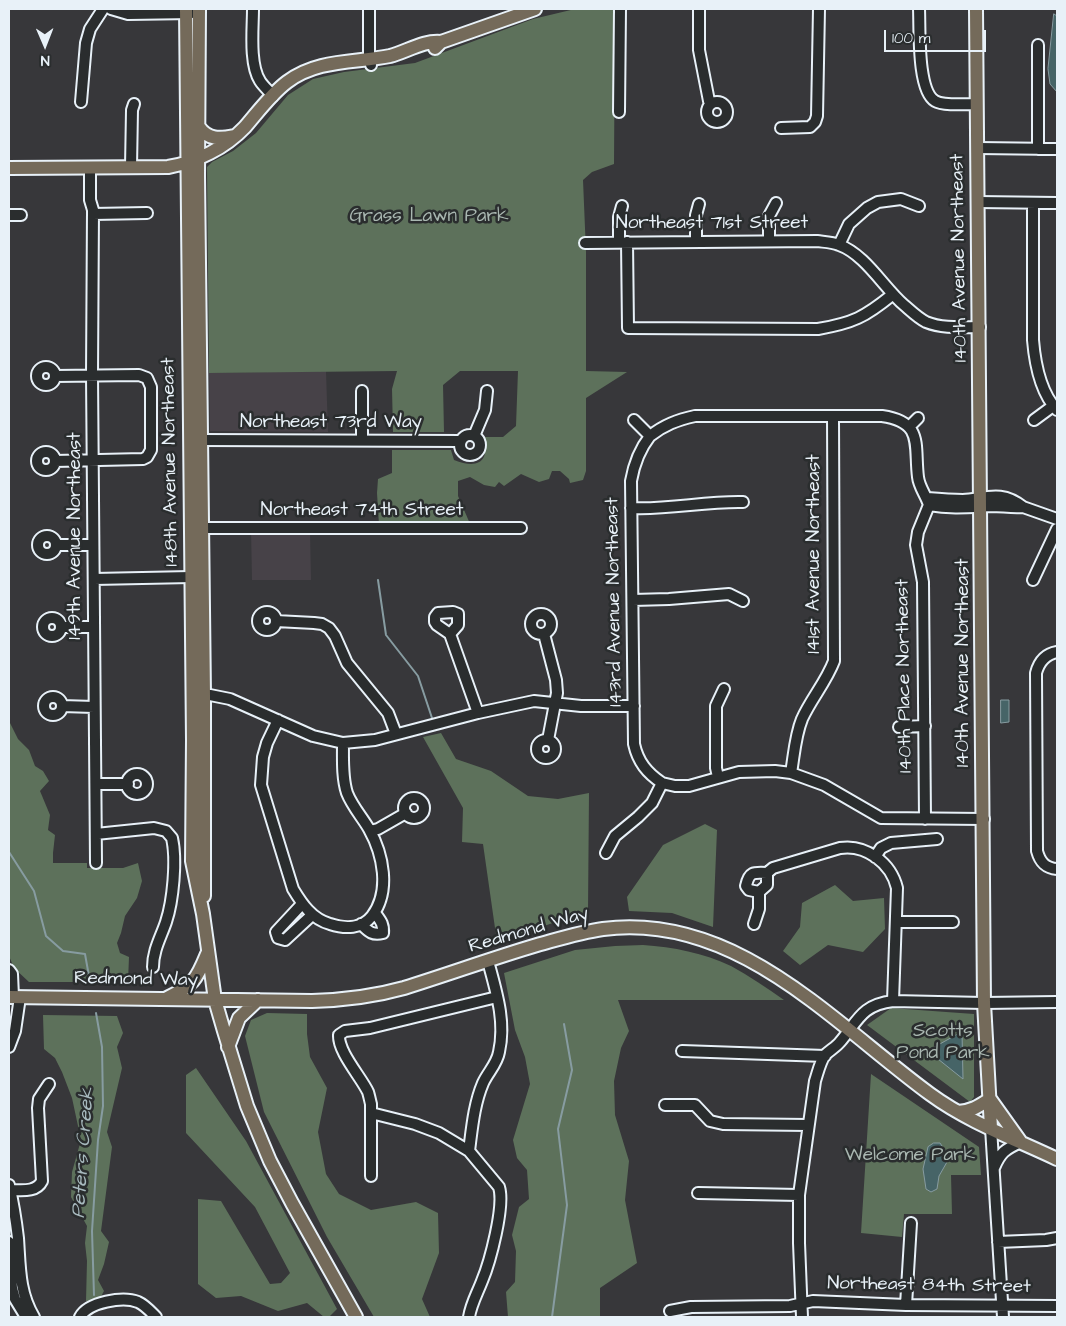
<!DOCTYPE html>
<style>
body{margin:0}
#map{position:relative;width:1066px;height:1326px;overflow:hidden;background:#37373a;font-family:"Architects Daughter",sans-serif}
canvas{display:block}
.frame{position:absolute;inset:0;border:10px solid #e8f1f8;pointer-events:none}
.north{position:absolute;left:20px;top:20px;width:50px;height:50px;-webkit-text-stroke:4px #2a2d2e;paint-order:stroke;rotate:179deg;font-size:14px;font-weight:700;line-height:20px;text-align:center;color:#e8f1f8}
.north::after{content:'';display:block;margin:auto;width:18px;height:22px;background:#e8f1f8;clip-path:polygon(50% 0,100% 100%,50% 72%,0 100%)}
.scale{position:absolute;left:884px;top:30px;width:102px;height:22px;box-sizing:border-box;border:2px solid #e8f1f8;border-top:0;padding-left:6px;font-size:15px;line-height:18px;white-space:nowrap;color:#e8f1f8;-webkit-text-stroke:4px #2a2d2e;paint-order:stroke}
</style>
<div id="map">
<canvas width="1066" height="1326"></canvas>
<div class="frame"></div>
<div class="north">N</div>
<div class="scale">100 m</div>
</div>
<script>
const g = document.querySelector('canvas').getContext('2d');
g.lineJoin = 'round';
function fillPath(path, color) {
  g.fillStyle = color;
  g.fill(path, 'evenodd');
}
function stroke(path, color, width, dash) {
  g.strokeStyle = color;
  g.lineWidth = width;
  g.lineCap = dash ? 'butt' : 'round';
  g.setLineDash(dash || []);
  g.stroke(path);
}
function write(font, color, halo, rows, align = 'center') {
  g.font = font + ' "Architects Daughter",sans-serif';
  g.lineWidth = 5;
  g.setLineDash([]);
  g.textBaseline = 'middle';
  g.strokeStyle = halo;
  g.fillStyle = color;
  for (const [text, x, y, turn = 0] of rows) {
    g.save();
    g.translate(x, y);
    g.rotate((+turn || 0) * Math.PI / 180);
    g.textAlign = isNaN(turn) ? turn : align;
    if (halo) g.strokeText(text, 0, 0);
    g.fillText(text, 0, 0);
    g.restore();
  }
}
fillPath(new Path2D(`
 M326,371l2,61 -118,-1 -1,-58z
 M251,530l59,1 1,49h-59z`), '#474248');
fillPath(new Path2D(`
 M575,9h40l-1,155 -22,8 -9,8 3,72v119l41,1 -41,26v73l-3,9 -13,3 -1,-4 -9,-8h-8l-3,8 -10,3 -18,-8 -17,12 -5,-4 -4,5 -11,-2 -14,-8 -12,4v15l13,30 -92,-1 -2,-32 1,-14 14,-6v-23h59l3,10c23,9 36,3 30,-23h19l13,-11 2,-55h-58l-17,14 1,47h-51l-1,-43 5,-18 -188,2 -2,-206 5,-5 21,-11 23,-18 32,-38 25,-16 31,-7 71,-9 118,-44z
 M9,721l9,18 11,11 6,16 8,5 6,10 -9,10 10,24 -2,15 7,5 -2,18v10h34v5h36l15,-5 4,18 -5,17 -12,18 -4,17 -4,10 3,10 9,4 -1,25h-99l-15,-14 -5,-12z
 M441,733l15,26 35,12 37,25 30,3 31,-6 -1,118 -91,31 -14,-98 -21,-2 1,-34 -40,-71z
 M705,824l12,6 -4,97 -41,-14 -43,-2 -2,-14 36,-52z
 M835,885l18,16 31,-3 1,31 -22,23 -35,-7 -28,20 -17,-14 17,-24 2,-24z
 M643,945c30,2 61,8 88,21 18,10 36,22 53,34h-166l11,31 -8,17 -7,33 1,34 14,46 -4,39 12,63 -37,25v29h-92l-2,-25 9,-10 1,-31 -4,-16 7,-28 10,-8 -2,-29 -10,-12 -4,-18 17,-56 -5,-27 -10,-27 -11,-57 71,-23 40,-4z
 M891,1008l83,6v83l-4,5 -103,-77z
 M267,1013l40,1v20l3,23 17,31 -9,44 8,42 13,20 32,16 45,-8 22,11 1,40 -17,46 8,18h-56l-47,-80 -63,-125 -19,-76 6,-16z
 M43,1015l74,1 6,17 -6,14 5,21 -15,64 5,15 -11,84 8,11 -5,22 -6,16 6,11 -5,9 -13,1 1,-40 -2,-18 2,-17 -16,-29 1,-25 9,-32 -9,-42 -10,-26 -7,-14 -11,-9z
 M196,1068l50,73 91,168 -8,8h-5l-17,-14 -29,8 -37,-15 -25,2 -18,-14v-85l23,2 49,83 11,-1 9,-10 -35,-66 -69,-74v-58z
 M871,1074l108,73 2,28h-30l1,39h-48l-2,23 -41,-4z`), '#5d715b');
const water = new Path2D(`
 M1054,14l3,2v76l-7,-8 -2,-15z
 M1001,700h8v22l-8,1z
 M962,1032l1,47 -35,-28z
 M934,1143h6l6,9 -1,5 2,5 -8,14 -2,13 -6,3 -5,-3 -3,-20 5,-22z`);
fillPath(water, '#466467');
stroke(water, '#879ca1', 1);
stroke(new Path2D(`
 M378,580l8,55 32,41 14,42
 M9,852l25,39 12,45 17,15 22,3 5,28
 M94,1295l-2,-64 6,-91 5,-34 -1,-59 -6,-34
 M552,1317l15,-112 -9,-76 14,-59 -8,-46`), '#879ca1', 2);
const minor = new Path2D(`
 M111,9l17,5 64,-1
 M253,9c0,19 -4,55 7,72 3,5 9,10 13,15
 M369,9v44l2,12
 M699,9v41l10,51 2,3
 M919,9c1,20 -2,81 16,92 8,5 32,3 42,3
 M81,102l5,-59 4,-14 13,-20
 M707 112a10 10 0 1 1 20 0a10 10 0 1 1-20 0Z
 M619,112l1,-103
 M781,128l29,-1 5,-5 2,-6 2,-107
 M978,148l79,1
 M1038,149v-104
 M90,167v33l3,10 -1,165 4,488
 M131,167l1,-57 2,-6
 M978,202l79,1
 M1033,203v137c2,24 7,52 24,70
 M93,214l54,-1
 M9,215h12
 M769,241v-25l7,-13
 M619,242v-25l3,-11
 M627,242l1,86 190,1c35,-6 47,-12 74,-34
 M696,242v-27l3,-11
 M585,243l232,-2c7,1 15,1 22,4 26,9 45,43 65,60 7,6 14,13 22,17 17,7 36,5 54,5
 M839,245l10,-21 18,-16 11,-6 23,-3 18,7
 M37 376a9 9 0 1 1 18 0a9 9 0 1 1-18 0Z
 M55,376l84,-1 8,3 4,9v63l-4,7 -4,2 -88,2
 M362,391v49
 M634,420l16,16c-11,14 -16,28 -19,45l3,263c4,18 13,29 28,39
 M1034,420l19,-14
 M909,427l9,-9
 M460 445a10 10 0 1 1 20 0a10 10 0 1 1-20 0Z
 M474,436l11,-26 2,-19
 M650,436c14,-11 27,-16 45,-20h187c42,6 32,29 36,61 1,10 8,18 11,28
 M201,440l260,1
 M37 461a9 9 0 1 1 18 0a9 9 0 1 1-18 0Z
 M927,498c12,1 24,2 36,2 24,-2 39,-10 60,7 -11,1 -21,-1 -31,-1 -22,1 -41,3 -63,-1
 M1023,507l34,12
 M631,508c38,2 74,-7 112,-6
 M195,528h326
 M38 545a9 9 0 1 1 18 0a9 9 0 1 1-18 0Z
 M56,545h37
 M94,579l97,-2
 M1033,580l24,-51
 M633,600l36,-1 60,-5 14,7
 M258 621a9 9 0 1 1 18 0a9 9 0 1 1-18 0Z
 M531 624a10 10 0 1 1 20 0a10 10 0 1 1-20 0Z
 M43 627a9 9 0 1 1 18 0a9 9 0 1 1-18 0Z
 M276,621l38,2 8,1 7,4 6,8 12,27 41,50 8,21
 M61,627h33
 M450,634l8,-9v-11l-5,-2 -15,1 -3,4v5l2,3 13,9 28,79
 M544,634l12,46 1,13 -9,47
 M1057,652c-12,2 -18,10 -21,21l1,178c3,11 8,17 20,18
 M197,694l13,1 20,4 83,37 30,7 32,-3 103,-27 56,-12 47,5h53
 M44 706a9 9 0 1 1 18 0a9 9 0 1 1-18 0Z
 M62,706l32,1
 M278,720l-11,23 -4,14 -2,28 32,104c9,15 19,30 37,35 15,5 32,5 42,-8 19,-25 11,-62 -3,-87 -7,-12 -17,-23 -22,-36 -5,-15 -4,-34 -4,-50
 M899,727l26,-1
 M537 749a9 9 0 1 1 18 0a9 9 0 1 1-18 0Z
 M791,773c3,-17 4,-37 11,-54 9,-20 24,-37 32,-58l-1,-245
 M127 784a10 10 0 1 1 20 0a10 10 0 1 1-20 0Z
 M718,777l-2,-9v-62l8,-17
 M96,784h32
 M404 808a10 10 0 1 1 20 0a10 10 0 1 1-20 0Z
 M925,819l-2,-237 -7,-37 2,-13 11,-27
 M370,831l8,-2 28,-16
 M96,834l58,-6 12,3 6,7c5,22 1,63 -6,84 -5,15 -13,28 -13,45
 M606,853l9,-17 23,-19 14,-14 10,-20 13,3h14l50,-14 36,-1 16,2 33,12 57,33 103,1
 M875,857l6,-9 10,-5 46,-4
 M767,873c-14,-1 -18,-1 -21,13l3,4 10,2 8,-7v-12l6,-5 67,-20c26,-4 51,15 57,40l-4,113
 M302,904l-26,28 2,6 7,2 27,-25
 M896,922h57
 M361,924c7,7 11,12 22,9 1,-9 -3,-13 -8,-20
 M754,924l5,-15v-17
 M9,970l3,4 1,23
 M9,1047l6,-16 5,-34
 M682,1051l143,5
 M665,1105h30l15,16 13,3 85,1
 M371,1113l44,11 24,9 30,18 30,36c6,19 -9,75 -17,94 -5,13 -11,23 -13,36
 M991,1128l12,189
 M469,1151c3,-23 5,-47 14,-68 5,-11 14,-19 16,-31 7,-31 -3,-61 -11,-91
 M994,1168c6,-15 11,-19 27,-26
 M371,1176v-72c-1,-4 -2,-9 -3,-12 -7,-15 -30,-40 -29,-57l6,-4 25,-3 127,-31
 M9,1185c4,17 7,36 9,53 2,29 1,54 16,79
 M9,1190c12,0 27,3 33,-9l-4,-73 1,-9 10,-15
 M698,1193l101,2
 M9,1242l3,46 3,11 11,18
 M998,1242l48,-2 11,-2
 M906,1305l5,-82
 M670,1311l21,-4 99,-1 23,-5 93,4 151,1
 M80,1317c8,-15 43,-21 58,-15 7,3 13,10 18,15
 M802,1317l-3,-74v-48l16,-114c3,-9 5,-19 10,-26 5,-5 11,-8 15,-13 18,-21 21,-37 53,-41l91,2 73,-1`);
const major = new Path2D(`
 M186,9l7,731 -1,121 11,53 12,86 9,31 23,75 23,55 22,42 64,114
 M199,9l-1,167 6,519v201
 M976,9l8,994 7,125
 M435,48l6,-6 94,-33
 M199,127c9,13 21,12 35,9
 M9,168l159,-1c29,-5 57,-19 77,-40 13,-15 26,-33 42,-45 30,-23 68,-19 103,-26 16,-4 34,-16 51,-14
 M9,997l303,4c33,-1 60,-4 92,-13 45,-14 89,-30 133,-43 22,-6 44,-13 66,-16 133,-17 230,94 327,165 38,28 85,45 127,65
 M167,998c26,-13 29,-17 40,-44
 M228,1047l11,-29 19,-18
 M990,1099l30,42
 M958,1112c14,-1 21,-6 32,-13`);
stroke(minor, '#e8f1f8', 14);
stroke(major, '#e8f1f8', 16);
stroke(minor, '#2a2d2e', 10);
stroke(major, '#746a5a', 12);
write('19px', '#a9b7b1', '#2a2d2e', [
 ["Grass Lawn Park",429,217],
 ["Scotts",943,1032],
 ["Pond Park",943,1054],
 ["Welcome Park",910,1156]
]);
write('19px', '#e8f1f8', '#2a2d2e', [
 ["Northeast 71st Street",712,224],
 ["140th Avenue Northeast",960,258,-91],
 ["Northeast 73rd Way",331,423],
 ["148th Avenue Northeast",171,462,-91],
 ["Northeast 74th Street",362,511],
 ["149th Avenue Northeast",76,536,-90],
 ["141st Avenue Northeast",815,554,-90],
 ["143rd Avenue Northeast",615,602,-91],
 ["140th Avenue Northeast",964,663,-90],
 ["140th Place Northeast",905,676,-91],
 ["Redmond Way",529,931,-16],
 ["Redmond Way",136,980,1],
 ["Northeast 84th Street",929,1286,1]
]);
write('italic 20px', '#a7b9be', '#2a2d2e', [
 ["Peters Creek",84,1153,-86]
]);
</script>
